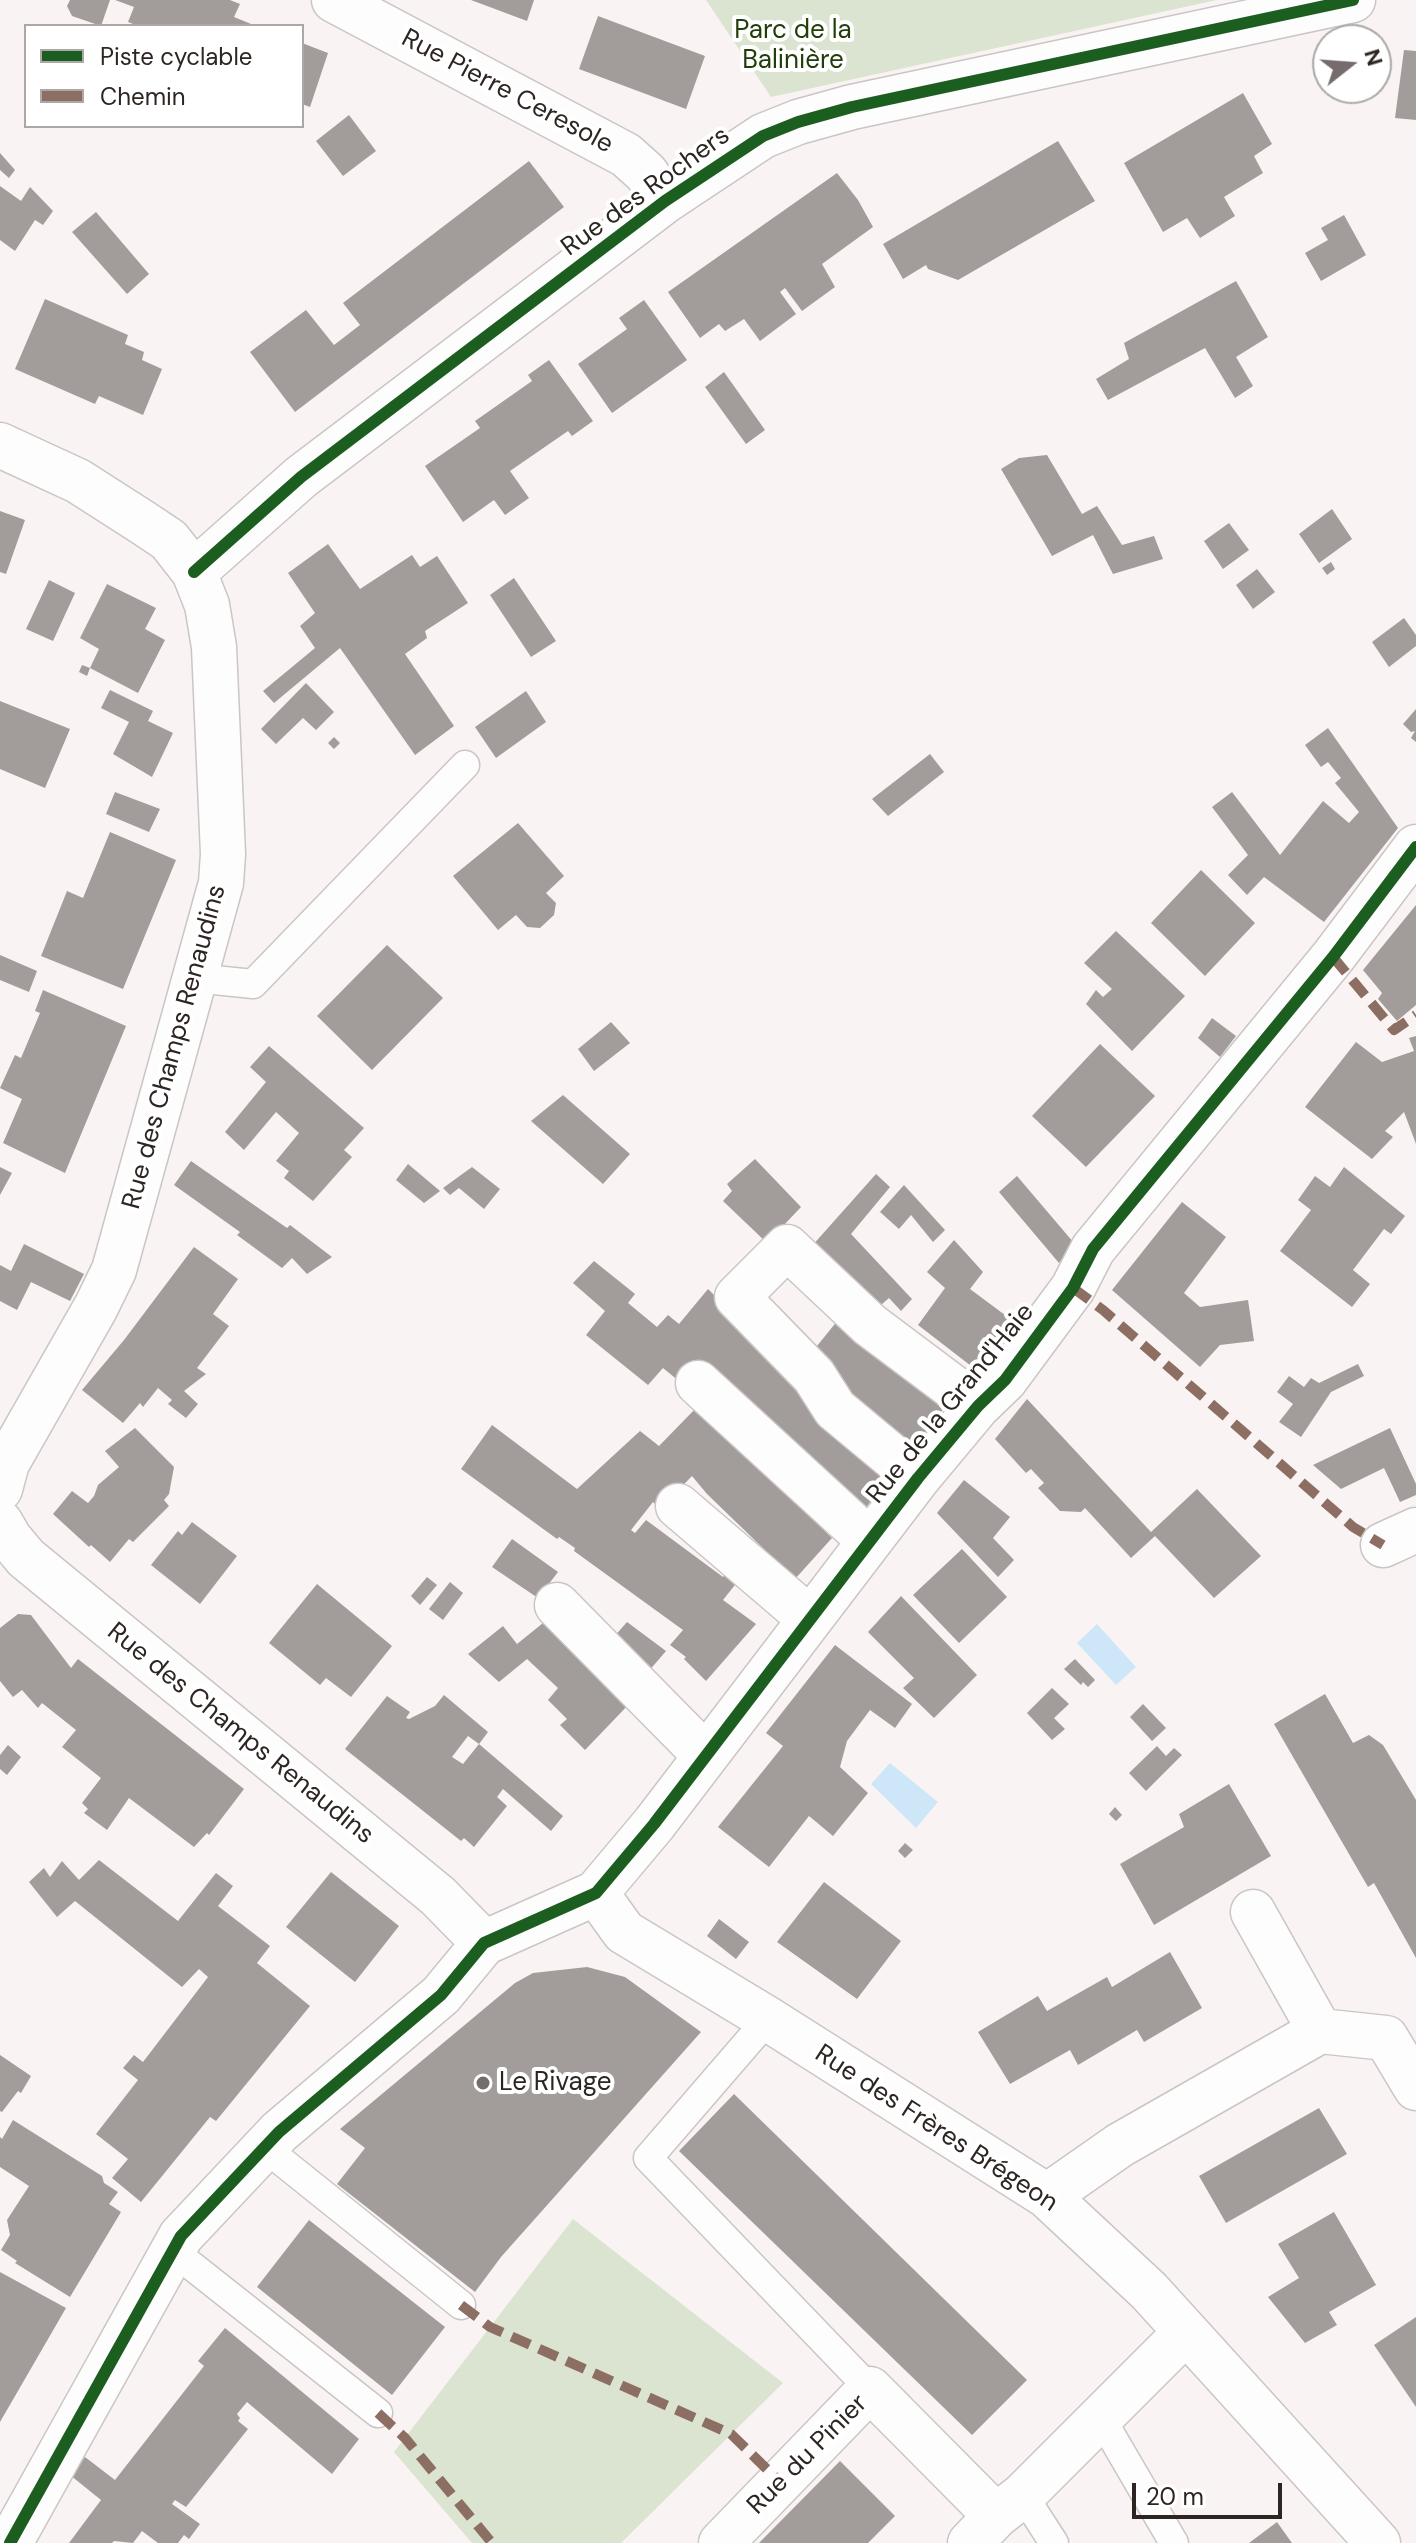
<!DOCTYPE html>
<meta charset="utf-8">
<style>
body{margin:0}
#map{position:relative;width:1416px;height:2543px;overflow:hidden;background:#f9f4f3;font-family:"DM Sans",sans-serif}
canvas{display:block}
.legend{position:absolute;left:24px;top:24px;width:280px;height:104px;box-sizing:border-box;background:#fff;border:2px solid #aba8a7;margin:0;padding:10px 14px;list-style:none;font-size:24px;color:#2d2522}
.legend li{display:flex;align-items:center;gap:16px;height:40px}
.legend b{width:40px;border:2px solid #aba8a7}
.north{position:absolute;left:1312px;top:24px;width:80px;height:80px;box-sizing:border-box;background:#fff;border:2px solid #aba8a7;border-radius:50%;rotate:73deg;font-size:22px;font-weight:700;line-height:32px;text-align:center;color:#2d2522}
.north::after{content:'';display:block;margin:auto;width:28px;height:36px;background:#746d6b;clip-path:polygon(50% 0,100% 100%,50% 72%,0 100%)}
.scale{position:absolute;left:1132px;top:2483px;width:150px;height:36px;box-sizing:border-box;border:4px solid #2d2522;border-top:0;padding-left:10px;font-size:24px;line-height:28px;white-space:nowrap;color:#2d2522;-webkit-text-stroke:6px #fff;paint-order:stroke}
</style>
<div id="map">
<canvas width="1416" height="2543"></canvas>
<ul class="legend">
<li><b style="height:10px;background:#1b5e20"></b>Piste cyclable</li>
<li><b style="height:10px;background:#8d6e63"></b>Chemin</li>
</ul>
<div class="north">N</div>
<div class="scale">20 m</div>
</div>
<script>
const g = document.querySelector('canvas').getContext('2d');
g.lineJoin = 'round';
function fillPath(path, color) {
  g.fillStyle = color;
  g.fill(path, 'evenodd');
}
function stroke(path, color, width, dash) {
  g.strokeStyle = color;
  g.lineWidth = width;
  g.lineCap = dash ? 'butt' : 'round';
  g.setLineDash(dash || []);
  g.stroke(path);
}
function write(font, color, halo, rows, align = 'center') {
  g.font = font + ' "DM Sans",sans-serif';
  g.lineWidth = 8;
  g.setLineDash([]);
  g.textBaseline = 'middle';
  g.strokeStyle = halo;
  g.fillStyle = color;
  for (const [text, x, y, turn = 0] of rows) {
    g.save();
    g.translate(x, y);
    g.rotate((+turn || 0) * Math.PI / 180);
    g.textAlign = isNaN(turn) ? turn : align;
    if (halo) g.strokeText(text, 0, 0);
    g.fillText(text, 0, 0);
    g.restore();
  }
}
fillPath(new Path2D(`
 M706,0h511l-446,97z
 M573,2219l210,164 -162,160h-149l-78,-91z`), '#dae4d0');
fillPath(new Path2D(`
 M1097,1624l39,43 -20,18 -39,-42z
 M890,1763l48,39 -22,26 -45,-44z`), '#cde7f9');
fillPath(new Path2D(`
 M70,0h40l-9,26 -29,-10 -5,-10z
 M115,0h115l10,4 -6,13 22,9h-118l-10,-4 6,-15z
 M471,0h63l-7,21z
 M598,16l107,40 -19,53 -107,-40z
 M302,43l26,10 -18,54 -8,-3z
 M1404,50l12,1v69l-21,-2z
 M1243,93l29,51 -18,12 9,17 -39,24 11,19 -35,22 -13,-20 -24,14 -39,-69z
 M349,115l27,36 -33,25 -27,-35z
 M1058,141l37,60 -137,79 -30,-11 -2,-4 -23,14 -20,-35z
 M0,153l15,17 -6,8 -9,-8z
 M529,161l35,46 -269,205 -45,-60 56,-42 28,35 26,-20 -17,-22z
 M837,173l21,27 15,27 -51,37 13,23 -33,24 -17,-23 -5,4 16,22 -36,27 -16,-22 -19,12 -6,-7 -19,14 -32,-46z
 M0,186l21,15 9,-14 23,24 -10,14 -8,-5 -20,31 -15,-11z
 M96,212l53,62 -22,20 -55,-62z
 M1344,215l22,40 -45,26 -16,-28 23,-13 -7,-12z
 M1236,281l32,56 -32,20 17,29 -18,12 -30,-50 -97,52 -12,-21 33,-20 -5,-16z
 M45,299l83,36 -3,9 19,8 -2,8 20,9 -19,46 -44,-19 -4,8 -80,-35z
 M644,300l43,60 -75,53 -34,-49 49,-35 -8,-11z
 M549,360l44,61 -21,15 -4,-5 -58,40 19,27 -24,17 -11,-15 -31,22 -38,-56 55,-38 -5,-7 57,-40 -4,-6z
 M724,372l41,58 -19,14 -41,-57z
 M1047,455l35,59 15,-8 25,39 32,-9 9,23 -50,15 -20,-39 -41,21 -51,-87 18,-11z
 M1332,509l20,30 -33,24 -20,-29z
 M0,511l25,9 -19,54 -6,-2z
 M1229,523l20,27 -26,19 -19,-28z
 M328,544l32,45 52,-34 8,12 17,-11 31,47 -43,28 2,7 -22,16 49,72 -39,29 -75,-107 -66,55 -11,-12 52,-43 -15,-22 15,-13 -27,-40z
 M1331,562l4,7 -8,6 -5,-7z
 M1257,569l18,23 -22,17 -17,-24z
 M514,578l42,63 -25,16 -41,-62z
 M49,580l26,13 -22,48 -27,-12z
 M107,584l49,24 -11,21 20,11 -27,53 -48,-25 9,-19 -19,-11z
 M1404,618l12,17v11l-27,21 -17,-25z
 M82,665l8,3 -3,8 -8,-4z
 M306,683l28,29 -18,18 -13,-12 -27,26 -15,-15z
 M110,690l43,21 -5,10 25,12 -21,44 -39,-23 16,-32 -28,-14z
 M526,691l20,31 -50,36 -21,-31z
 M0,701l70,28 -25,59 -45,-19z
 M1416,709v33l-5,-4 4,-7 -4,1 -8,-8z
 M1328,728l70,100 -74,94 -60,-45 -17,18 -19,-20 20,-20 -36,-48 20,-15 48,63 43,-54 26,22 10,-11 -24,-29 6,-5 -13,-16 -7,5 -16,-22z
 M334,737l6,6 -6,6 -6,-6z
 M930,754l14,18 -56,44 -16,-17z
 M115,792l45,17 -11,23 -43,-18z
 M518,823l46,53 -18,17 10,10 -2,12 -14,13 -13,-1 -11,-12 -18,15 -45,-54z
 M110,832l66,28 -53,129 -82,-33 26,-65 16,7z
 M1201,870l54,53 -50,53 -54,-53z
 M1416,905v100l-19,16 -19,-22 4,-6 -19,-23z
 M1116,931l69,65 -53,55 -46,-47 10,-14 7,7 9,-8 -28,-26z
 M387,945l56,53 -71,72 -55,-54z
 M0,955l37,16 -8,21 -29,-12z
 M43,990l83,36 -61,147 -62,-30 19,-44 -22,-11 15,-33 6,3 19,-45 -5,-2z
 M1212,1018l24,18 -16,21 -22,-19z
 M611,1022l19,21 -36,28 -16,-22z
 M1416,1036v108l-12,-32 -19,19 8,6 -21,22 -67,-52 51,-65 26,20 32,-11 -5,-13z
 M1100,1044l55,52 -69,71 -54,-51z
 M269,1046l95,82 -20,22 8,7 -39,44 -29,-23 5,-7 -13,-10 23,-28 -23,-21 -32,38 -19,-18 41,-50 -16,-15z
 M563,1095l67,59 -27,30 -72,-63z
 M755,1159l46,48 -34,36 -44,-42 9,-10 -5,-7z
 M191,1161l96,67 3,-3 42,32 -25,17 -15,-16 -10,10 -45,-33 3,-3 -66,-47z
 M408,1164l32,27 -16,12 -28,-23z
 M0,1167l12,6 -12,22z
 M472,1167l28,22 -16,20 -25,-21 -9,7 -7,-7z
 M1344,1167l61,49 -14,18 -7,-5 -31,41 17,14 -18,23 -72,-56 31,-41 -13,-10 17,-24 15,11z
 M876,1174l14,13 -39,47 61,65 -11,12 -12,-13 -15,13 -63,-64z
 M1017,1176l57,67 -15,20 -60,-71z
 M904,1185l41,45 -12,12 -22,-27 -12,14 -19,-17z
 M1182,1202l44,35 -42,56 16,14 48,-7 6,41 -34,4 -20,22 -88,-77z
 M954,1240l29,32 -13,17 43,32 -38,48 -57,-44 27,-37 -18,-16z
 M24,1244l60,30 -14,27 -39,-19 -14,28 -17,-9v-36l11,6z
 M194,1247l44,32 -25,35 16,12 -32,42 9,6 -22,17 14,13 -12,14 -18,-14 4,-4 -14,-12 -15,19 -3,-4 -17,20 -41,-33 42,-50z
 M594,1261l41,33 -7,9 29,24 11,-12 11,9 29,-35 186,183 -34,43 -153,-152 -11,12 -16,7 -17,-14 -15,17 -62,-50 19,-24 -32,-28z
 M838,1320l111,82 -42,53 -71,-77 -19,-32z
 M1358,1364l6,12 -33,16 -30,45 -22,-15 14,-18 -16,-12 12,-16 15,11 7,-9 8,5z
 M1027,1399l124,133 46,-43 64,67 -47,42 -59,-62 -24,22 -46,-50 -4,4 -21,-1 -22,-23 6,-5 -13,-14 -5,4 -31,-34z
 M697,1407l135,131 -37,41 -88,-85 -15,-18 -32,33 -7,-7 -22,28 4,3 11,-13 77,57 3,-4 12,8 -15,19 33,24 -50,57 -22,-22 2,-2 -16,-12 13,-15 -109,-79 1,-3 -16,-11 -2,2 -96,-70 31,-44 85,64 63,-58 19,15z
 M135,1428l39,39 -5,27 -5,6 5,6 -36,36 -4,-3 -19,23 -19,-17 -2,2 -36,-33 19,-23 16,12 6,-7 4,-11 21,-18 -14,-16z
 M1390,1428l26,56v11l-16,7 -16,-34 -43,21 -28,-24z
 M964,1480l46,37 -17,21 21,22 -16,17 -61,-64z
 M192,1522l45,34 -37,48 -49,-39 27,-34 4,4z
 M512,1539l46,33 -20,26 -46,-31z
 M962,1549l45,48 -48,46 -46,-48z
 M427,1577l10,8 -17,20 -9,-9z
 M450,1582l13,11 -20,27 -14,-11z
 M317,1584l75,62 -41,51 -25,-19 -6,7 -51,-42z
 M901,1596l76,79 -43,43 -31,-30 11,-10 -46,-46z
 M18,1614l13,1 40,53 7,-9 166,130 -35,46 -2,-2 -13,14 -65,-49 -22,32 -23,-17 4,-4 -6,-6 19,-25 -39,-31 14,-17 -34,-27 -4,5 -16,-18 -9,7 -13,-16v-53z
 M627,1622l39,29 -18,21 -35,-34z
 M543,1623l36,27 53,51 -47,49 -25,-25 7,-6 -19,-19 10,-12 -31,-29 -28,23 -31,-28 35,-28 14,18z
 M835,1645l77,59 -17,24 -25,-18 -23,31 -7,26 28,26 -35,43 -24,-20 -40,51 -51,-40 65,-81 -17,-13z
 M1075,1659l20,21 -7,7 -5,-5 -2,3 -17,-16z
 M1052,1688l17,16 -15,14 11,11 -13,11 -25,-27z
 M1325,1694l28,49 16,-8 14,10 33,55v158l-42,-75 -6,4 -94,-163z
 M444,1695l44,37 -9,12 84,72 -12,15 -48,-42 -6,8 10,9 -33,41 -10,-9 -3,3 -116,-92 42,-53 23,16 -4,6 3,1 26,-13zM468,1736l11,8 -16,20 -11,-7z
 M1143,1704l23,24 -14,13 -22,-24z
 M8,1745l13,12 -14,18 -7,-6v-14z
 M1157,1746l9,10 8,-8 8,7 -36,36 -17,-18z
 M1229,1784l42,72 -117,69 -34,-61 64,-37 -5,-13z
 M1115,1807l7,8 -6,6 -7,-7z
 M905,1843l8,7 -8,8 -7,-7z
 M99,1860l79,61 38,-48 17,13 -15,20 52,40 -13,17 53,43 -94,115 -6,-4 -69,85 -29,-24 16,-19 -32,-25 42,-54 -15,-12 11,-13 9,7 65,-85 -9,-8 -17,18 -107,-86 -18,16 -28,-35 15,-14 6,9 12,-16 17,19z
 M331,1872l68,54 -44,56 -69,-55z
 M824,1882l77,59 -44,58 -80,-57z
 M719,1919l30,23 -13,17 -29,-23z
 M1170,1952l32,56 -58,34 -7,-12 -59,35 -8,-15 -60,34 -32,-52 60,-36 9,15 60,-34 5,10z
 M587,1967l38,10 76,55 -200,225 -26,35 -138,-108 28,-36 -25,-19 175,-146 18,-10z
 M0,2055l31,21 -10,17 -3,-2 -16,21 -2,-1z
 M734,2094l293,286 -55,55 -293,-284z
 M1319,2108l28,46 -121,69 -27,-47z
 M13,2120l89,56 2,7 14,9 -9,12 12,8 -51,85 -55,-34 2,-2 -16,-11 9,-15 -3,-15 22,-34 -29,-19v-30l2,2z
 M1334,2212l42,73 -47,27 8,13 -32,18 -37,-46 31,-19 -21,-34z
 M309,2220l136,107 -53,68 -135,-108z
 M0,2272l66,36 -66,114z
 M1416,2317v90l-42,-62z
 M225,2328l134,111 -27,35 -85,-72 -10,12 3,4 -2,3 10,8 -62,78 -11,-7 -3,4 28,20 -11,15 -5,-4 -6,8h-20l-16,-12 -9,12 -19,-2 -2,2h-43l32,-43 -31,-25 15,-18 30,23 89,-114 -6,-5z
 M840,2461l55,55 -27,27h-109z
 M1277,2522l15,21h-43z`), '#a29c9b');
const service = new Path2D(`
 M195,978l58,6 212,-219
 M768,2019l-120,139 222,231
 M264,2147l197,158
 M173,2251l205,162
 M1101,2418l73,125
 M1023,2495l31,48`);
const minor = new Path2D(`
 M334,0l292,155 20,18 19,28
 M0,445l78,36 64,41 27,18 25,32 13,33 7,42 9,207 -2,29 -107,387 -18,37 -89,156 -7,26
 M194,572l107,-95 364,-276 98,-65 35,-14 54,-15 501,-107
 M698,1383l171,157
 M918,1478l-83,-69 -21,-33 -77,-79 50,-50 83,78 108,81
 M678,1506l131,112
 M0,1522l10,17 16,19 412,338 46,47
 M1383,1545l33,-15
 M557,1605l148,150
 M596,1893l28,39 144,87 279,177 102,95 229,252
 M1320,2031l66,7 30,50
 M1047,2196l73,-51 200,-114 -67,-119
 M10,2543l171,-307 98,-104 162,-137 43,-52 112,-50 58,-69 264,-346 60,-72 27,-26 68,-92 20,-39 240,-292 83,-110
 M721,2543l149,-154 126,127
 M970,2543l26,-27 27,-21 163,-163`);
stroke(service, '#cbc5c3', 31);
stroke(minor, '#cbc5c3', 47);
stroke(service, '#fefdfd', 28);
stroke(minor, '#fefdfd', 44);
stroke(new Path2D(`
 M1333,957l61,73 22,-15
 M1073,1288l30,22 250,217 30,18
 M461,2305l29,22 241,107 49,48
 M378,2413l27,25 87,105`), '#8d6e63', 10, [20, 10]);
stroke(new Path2D(`
 M194,572l107,-95 364,-276 98,-65 35,-14 54,-15 501,-107
 M10,2543l171,-307 98,-104 162,-137 43,-52 112,-50 58,-69 264,-346 60,-72 27,-26 68,-92 20,-39 240,-292 83,-110`), '#1b5e20', 12);
for (const [x, y, r, color] of [
 [483,2083,8,"#746d6b"]
]) {
  const dot = new Path2D();
  dot.arc(x, y, r, 0, 2 * Math.PI);
  g.fillStyle = color;
  g.fill(dot);
  stroke(dot, '#fff', 3);
}
write('26px', '#213e0a', '#fff', [
 ["Parc de la",793,31],
 ["Balinière",793,61]
]);
write('26px', '#2d2522', '#fff', [
 ["Rue Pierre Ceresole",507,92,28],
 ["Rue des Rochers",646,192,-36],
 ["Rue des Champs Renaudins",175,1047,-75],
 ["Rue de la Grand'Haie",951,1404,-51],
 ["Rue des Champs Renaudins",240,1734,39],
 ["Rue des Frères Brégeon",936,2129,33],
 ["Rue du Pinier",808,2455,-45]
]);
write('26px', '#2d2522', '#fff', [
 ["Le Rivage",499,2083]
], 'left');
</script>
